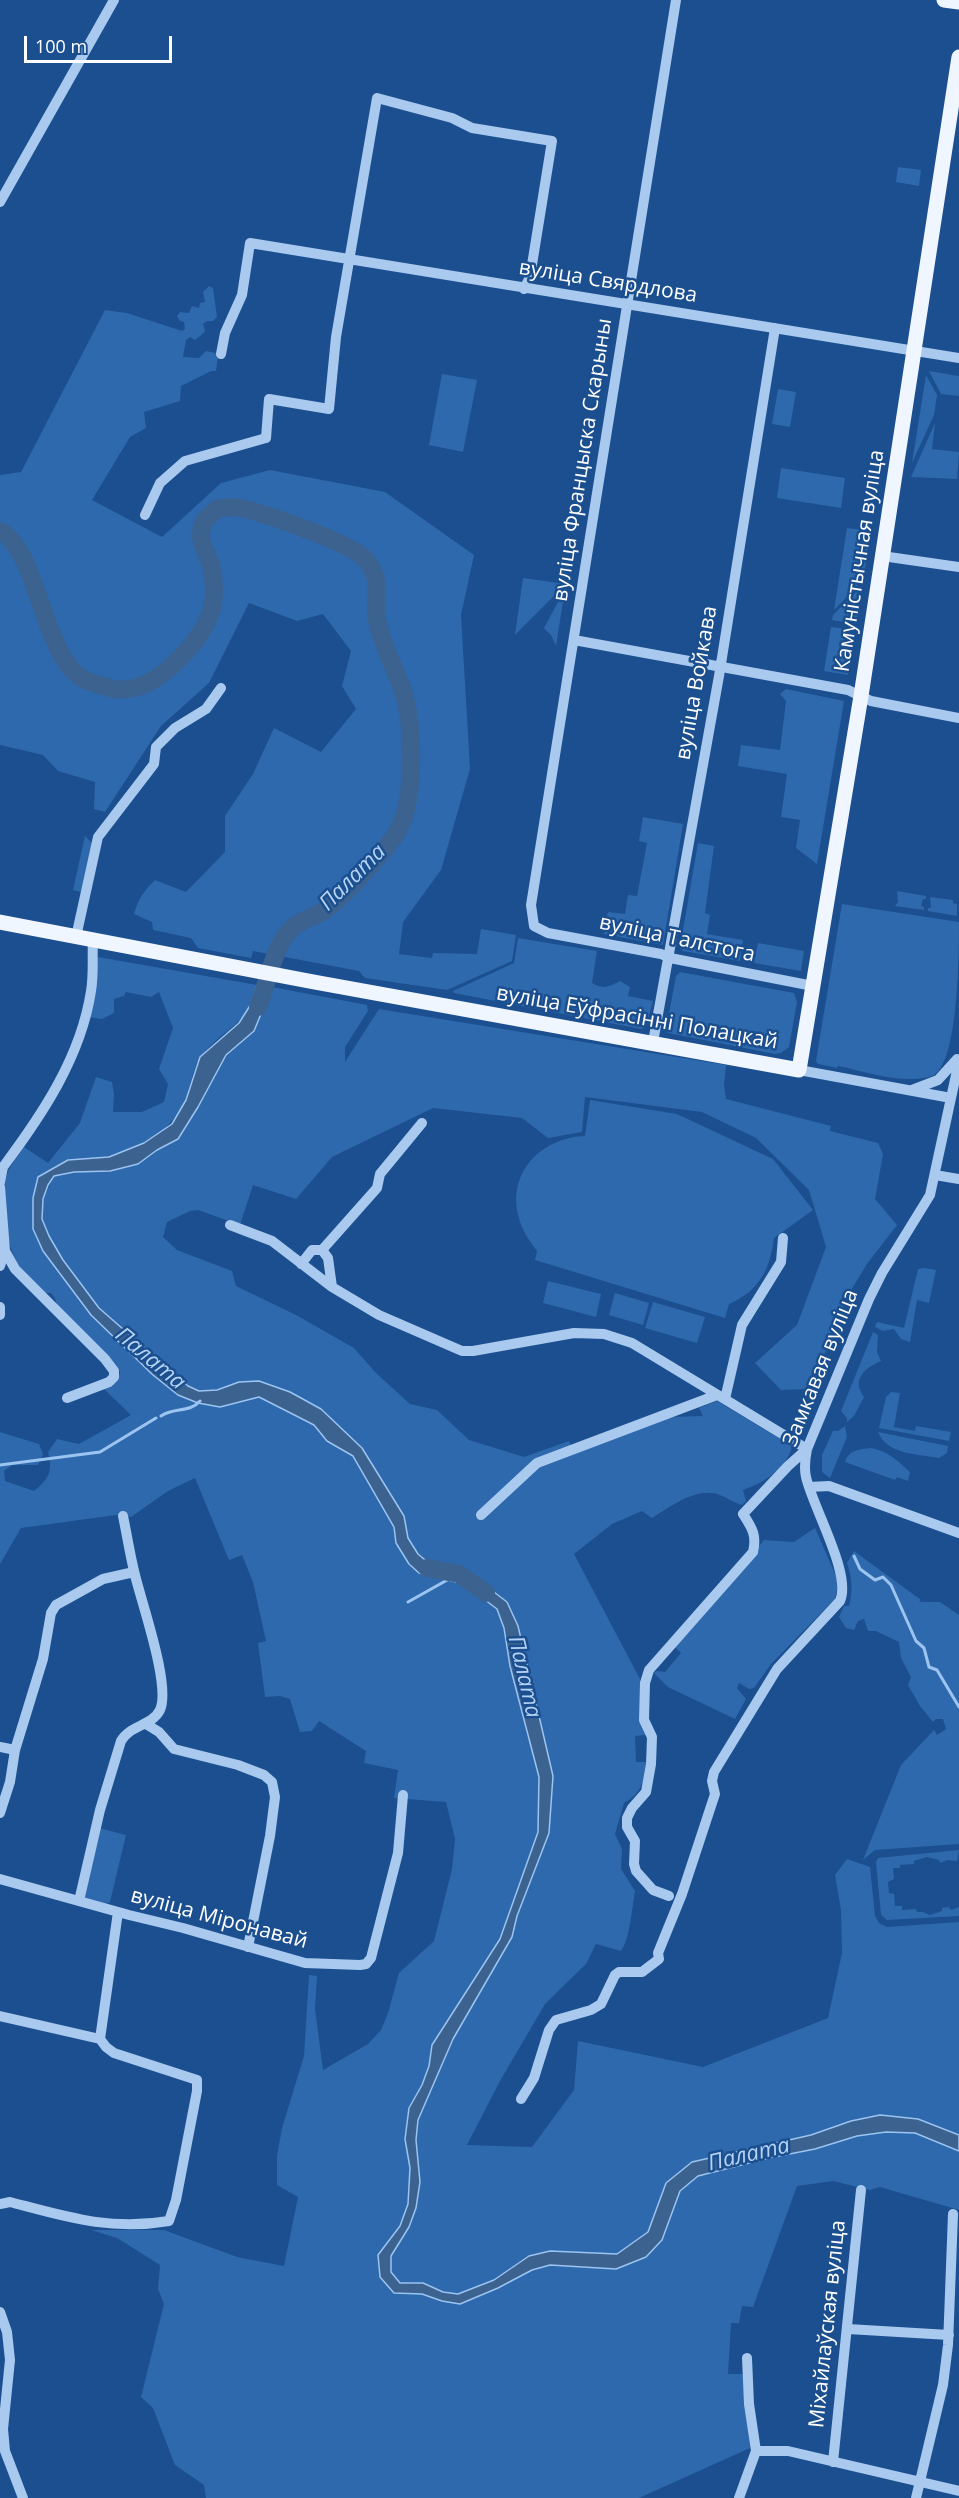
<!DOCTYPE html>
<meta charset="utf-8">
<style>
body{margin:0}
#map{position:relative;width:959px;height:2498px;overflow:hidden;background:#1b4f8f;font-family:"Open Sans",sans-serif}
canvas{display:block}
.scale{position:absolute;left:24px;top:36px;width:148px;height:27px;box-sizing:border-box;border:3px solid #fff;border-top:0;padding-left:8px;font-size:18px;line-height:21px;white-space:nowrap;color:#fff;-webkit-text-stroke:4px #1b4f8f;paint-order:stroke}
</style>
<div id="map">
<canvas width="959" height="2498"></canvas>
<div class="scale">100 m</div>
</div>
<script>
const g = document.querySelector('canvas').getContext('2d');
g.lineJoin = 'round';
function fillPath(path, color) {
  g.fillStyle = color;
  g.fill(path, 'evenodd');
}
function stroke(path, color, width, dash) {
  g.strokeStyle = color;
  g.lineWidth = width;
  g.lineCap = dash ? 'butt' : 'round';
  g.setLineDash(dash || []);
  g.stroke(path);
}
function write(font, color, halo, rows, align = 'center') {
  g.font = font + ' "Open Sans",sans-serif';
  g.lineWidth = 5;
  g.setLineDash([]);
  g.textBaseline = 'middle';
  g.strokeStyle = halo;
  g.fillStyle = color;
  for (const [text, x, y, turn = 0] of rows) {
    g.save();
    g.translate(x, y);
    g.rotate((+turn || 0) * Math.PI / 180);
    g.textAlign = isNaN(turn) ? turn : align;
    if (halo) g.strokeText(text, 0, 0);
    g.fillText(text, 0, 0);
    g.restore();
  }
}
fillPath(new Path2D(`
 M898,167l23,3 -2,16 -23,-4z
 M209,286l4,2 4,29 -4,4h-6l-4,3 2,8 -10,8 -5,-3 -4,3 -3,17 16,1 7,-7 9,2 3,4 -2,14h-5l-30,15 -1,15 -36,11 2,16 -16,9 -38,63 70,37 59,-54 49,-13 115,22 89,63 -13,60 9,154 -29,101 -38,52 -4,32 33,4 1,-5 44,1 4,-25 35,6 -4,26 -65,29 -82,-12 -6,-7 -106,-20 -2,7 -53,-10 -7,-10 -38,-8 -1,-8 -18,-8c4,-15 10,-23 21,-34l31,12 39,-40v-36l28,-42 21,-46 47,24 35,-43 -14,-23 9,-35 -28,-37 -26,7 -48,-18 -40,80 -48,43 -56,86 -11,-3 1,-27 -37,-11 -15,-16 -43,-10v-270l21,-3 84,-162 22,3 55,18 3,-2 -1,-7 -4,-1 -3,-5 3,-4 9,1 3,-7 7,2 1,-5 5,-1 -2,-10z
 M929,371l30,5v20l-18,-2z
 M442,374l35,6 -14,72 -34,-7z
 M926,375l11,20 -3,20 -22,48z
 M778,389l18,3 -6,35 -18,-3z
 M935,423l-3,26 27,3 -2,27 -46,-2z
 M781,468l64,10 -4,30 -64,-10z
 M847,528l24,3 -8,50 -29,29z
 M523,578l43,6 -51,51z
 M862,586l-6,38 -24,-4 1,-5z
 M565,589l-9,57 -5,-11 -7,-7z
 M831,627l16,2 -4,19 9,2 -4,25 -24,-4z
 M786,689l58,12 -27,163 -21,-16 4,-28 -19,-3 6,-43 -49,-8 3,-21 39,5 6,-49 -6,-7z
 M643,817l40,7 -20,121 -59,-11 4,-22 17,2 3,-19 9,1 10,-53 -8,-2z
 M85,836l7,7 -11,49 -8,-2z
 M698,843l16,3 -9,67 5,2 -3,19 36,6 -3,21 -57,-10 -3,-4z
 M897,891l29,5v3h-3l-2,7 3,1v3l-29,-4 3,-4z
 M930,897l23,3v3l4,1v12l-29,-5v-3h3z
 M842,904l117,18c0,28 0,144 -27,154 -28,9 -65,-4 -94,-10l-1,2 -19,-4 -2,-3z
 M518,938l79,13 -5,32c11,7 18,3 28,-2l10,6 -2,9 25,5 -7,26 -5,2 -187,-36 -1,-2 61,-28z
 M758,943l46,8 -3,20 -47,-8z
 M98,957l159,28c-12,44 -30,40 -55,70 -9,11 -11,30 -16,43 -12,31 -45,52 -77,59 -13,3 -28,2 -41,3l-35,38v31l10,22 48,64 62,60 67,32 39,-11 55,29 13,16 26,14 41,72 2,16 23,30 45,11 33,25 7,19 6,38 29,111 -1,55 -38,107 -68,106 -3,21 -7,19 -13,23 1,73 -2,23 -8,22 -22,29 16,38 28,1 20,7 18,3 38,-16 34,-18 18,-5 66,4 46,-29 18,-49 18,-15 71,-18 47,-9 41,-13 29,-4 29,1 44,18v59l-79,-23 -10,3 -37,-9 -36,5 -44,121 -11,-1 -3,17h-8l-3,51h15l7,74 -111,50h-433l-2,-13 -29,-20 -22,-57 -12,-11 23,-93 -6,-15 2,-24 -43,-27 -26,-8h73l73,27 47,9 14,-69 -21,-12v-29l5,-28 22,-72 5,-81 8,1 -2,33 8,61 45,-26 13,-14 7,-17 11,-40 35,-32 18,-72 3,-30 -9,-37 -52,-4 4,-28 -34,-7 2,-12 -47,-30 -7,10 -12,1 -10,-33 -10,-3 -15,1 -7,-54 8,-2 -13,-59 -11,-27 -13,5 -34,-82 -27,13 -37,26 -15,-2 -95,13 -21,36v-132l39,12 4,10 -5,11h-26l-8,6 1,10 29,10c15,-12 19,-20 14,-39l9,-13 22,5 52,-29 -29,-28 18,-13v-3l-5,-2 -58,-63 -2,-8 -4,-5h-7l-26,-26 -10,-27 -4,-56 5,-15 15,-22 24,16 32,-40 16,-46 16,5 2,12 -1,18h29l22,-10 4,-18 -9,-15 14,-41 -14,-36 -8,5 -25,-5 -2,4 -10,3v14l-12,6 -14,-2z
 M680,972l114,21 3,9 -8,45 -8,6 -6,1 -107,-21 -2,-4 10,-53z
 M272,987l95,18 1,6 -23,36v15l34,-53 347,56 -2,20 2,14 105,27 -1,5 48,12 5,11 -8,45 22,26 -30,39 -17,28 -40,97 -29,1 -26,-27 42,-38 29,-78 -17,-57 -53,-52 -54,-26 -117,-15 -3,35 -34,6 -26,-20 -89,-10 -101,49 -36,42 -43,-14 -13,40 -42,-15 -8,1 -23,11 -4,15 14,13 55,21 4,15 60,29 58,33 22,25 34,31 27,6 32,30 55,17 45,-16 5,12 94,-36 35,-1 -4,-8 18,-7 75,45c-5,23 -29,37 -49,44l3,11 -4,4c-8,-2 -14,-7 -22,-10 -23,-9 -50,12 -68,23l-10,-7 -30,13 -38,30 66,125v43l5,13 -10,1 1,26h10c-3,20 -3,30 -22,41l-9,31 7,15 -1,20 14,22c-3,17 -5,48 -14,60l-25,-7 -10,20 -41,40 -45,77 -33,64 65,2 42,-57 4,-49 125,26 125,-49 14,-65 -1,-43 -6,-35 12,-16 23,8 5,49 4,7 8,4 72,-5v213l-41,-16 -38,-4 -29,6 -40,14 -119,27 -26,21 -18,49 -31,22 -67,-3 -21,5 -35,24 -36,14 -15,-2 -20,-9h-23l-9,-11v-16l18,-29 11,-45 -4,-42 2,-19 35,-82 59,-102 5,-21 32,-83 -23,-170 -8,-37 -11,-24 -17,-13 -59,-24 -13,-11 -10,-16 -4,-22 -42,-68 -41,-39 -31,-17 -51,-10 -22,8 -18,1 -11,-5 -89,-78 -36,-48 -14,-24 -7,-17 1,-20 11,-23 20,-4 38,-2 26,-6 19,-14 21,-11 20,-32 28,-52 28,-24z
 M590,1100l87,14 96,45 40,51 -39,28c-4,32 -15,53 -45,66l-4,14 -190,-58 2,-9c-8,-11 -15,-20 -18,-33 -13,-45 23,-81 66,-82z
 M924,1268l12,2 -7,33 -12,-3 -7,42 -9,-3 -7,-10 -11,2 -8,-4 2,-5 27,6 14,-59z
 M548,1281l53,13 -5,23 -53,-14z
 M615,1293l34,10 -6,22 -34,-10z
 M653,1302l52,15 -8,26 -52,-15z
 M873,1332l5,3 -1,17 4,9c-16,7 -30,18 -17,36l-10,19 -7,6v-4l-6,-7z
 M891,1392l9,1 -6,34 21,4 1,-5 35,6 -2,9 -70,-13 7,-31z
 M845,1426l2,11 -17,41 -8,-6v-17l11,-24h5z
 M878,1432l70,14 -1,7 -8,5c-21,-4 -52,-3 -61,-26z
 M871,1448c17,3 27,13 39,24l-2,9 -11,-4 -2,3 -50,-18c3,-12 15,-13 26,-14z
 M815,1528l21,48 2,9 -3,14 -64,65 -17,24 -5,1 -10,-6 -2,5 9,11 -11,20 -67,-32 -14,-14 2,-2 9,1 16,-19 -7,-7 90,-106 30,2z
 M854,1551l67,49 -2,2h21l19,13v229l-84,6 -12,10 38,-95 33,-35 3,5 9,-6 -3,-10h-7l-3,3 -13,-16 -12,-21 3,-8 -10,-19 -2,-16 -23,-11h-8l-4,-12 -6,2 -4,9 -8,-2 -7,-11 5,-11h5c4,-16 3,-28 -2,-43z
 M99,1828l27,7 -16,67 -4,2 -20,-5 -2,-3z
 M959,1850l-2,11 -9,-1 -8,3 -1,-3 -12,-3 -13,4v3l-14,1v3h-7l1,11 -6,3 1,11 5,1 1,12h7v4l14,-1 1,3h6l7,3 12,-4v-3l7,-1 2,3 8,-3v9l-72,4 -6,-5 -5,-53 2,-4z`), '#2e69ad');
const water = new Path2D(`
 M257,985l15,2 -18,44 -28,24 -28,52 -20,32 -21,11 -19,14 -28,7 -36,1 -20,4 -6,9 -5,14 -1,20 7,17 14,24 36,48 89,78 11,5 18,-1 22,-8 20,-1 31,11 31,17 41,39 42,68 4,22 10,16 13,11 59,24 17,13 11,24 35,150 -4,57 -32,83 -5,21 -59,102 -35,81 -2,20 4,42 -4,26 -7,19 -18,29v16l9,11h23l20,9 15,2 36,-14 35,-24 21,-5 67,3 31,-22 18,-49 26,-21 119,-27 40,-14 29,-6 38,4 41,16v16l-44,-18 -29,-1 -29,4 -42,13 -46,9 -71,18 -18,15 -18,49 -16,17 -30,12 -66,-4 -18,5 -34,18 -38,16 -18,-3 -20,-7 -28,-1 -14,-16 -2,-22 22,-29 8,-22 2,-36 -5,-29 4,-31 13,-23 7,-19 3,-21 68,-106 38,-107 1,-55 -29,-111 -6,-38 -7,-19 -33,-25 -45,-11 -10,-9 -13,-21 -2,-16 -41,-71 -26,-15 -13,-16 -55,-28 -39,10 -22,-4 -20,-8 -25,-20 -62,-60 -48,-64 -10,-22v-31l5,-21 30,-17 41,-3 35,-14 28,-19 14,-24 14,-43 39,-34 12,-19z`);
fillPath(water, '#3c6290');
stroke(water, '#9cc4f0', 1.5);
stroke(new Path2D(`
 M161,1416c12,-9 29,-3 39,-15
 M0,1465l100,-13 56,-34
 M854,1556l6,13 15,11 8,-3 8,8 25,56 8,7 5,19 8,3 22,37
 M408,1602l41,-23`), '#9cc4f0', 3);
stroke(new Path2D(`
 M0,531c37,18 42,119 80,146 9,6 20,8 30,11 26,6 47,-8 65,-25 19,-18 39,-43 39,-70 0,-9 -1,-20 -3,-28 -5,-14 -15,-28 -7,-43 3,-5 9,-9 13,-13 7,-1 16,-3 23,-1 24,5 111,35 125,51 19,21 8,37 12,61 5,24 16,45 25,68 12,35 13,106 -2,139 -10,20 -58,71 -76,84 -10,6 -24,9 -32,17 -18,17 -25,57 -34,79
 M427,1568l32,6 27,19`), '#3c6290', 18);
stroke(new Path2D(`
 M676,0l-145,905 3,21 14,7 113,21 9,4 143,28
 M0,202l114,-202
 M221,354l4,-21 17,-38 8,-52 709,115
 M145,515l15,-32 25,-22 81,-23 3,-39 60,10 7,-72 41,-239 75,20 20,10 80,13 -22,136 -6,12
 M882,556l77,11
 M574,640l274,50 23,11 88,17
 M76,937l22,-100 56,-73 2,-17 19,-19 31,-19 15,-21
 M653,1042l66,-366 56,-348
 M799,1070l152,28
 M912,1090l26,-10 19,-21
 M935,1175l24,4
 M0,1182l3,-15c39,-52 78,-110 88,-176 3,-17 1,-34 2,-51
 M0,1187l5,64 10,18 90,90 9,12v6l-5,5 -42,16
 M230,1225l42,16 60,46 47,28 83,36h11l101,-18 30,1 28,9 175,106
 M322,1250l55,-62 3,-14 42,-51
 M301,1264l11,-14h10l6,8 4,29
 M0,1266l5,-15
 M0,1307v8
 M725,1399l17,-74 39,-63 2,-24
 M809,1487l20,-1 130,47
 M481,1515l56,-52 180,-68
 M146,1724l13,8 15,17 64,16 26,10 8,7 3,15 -5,39 -22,111
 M0,1747l15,3
 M0,1813l10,-31 5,-32 28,-91 8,-46 5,-8 47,-26 31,-7
 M0,1879l129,36 54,13 122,35 55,2 6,-1 5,-6 27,-105 5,-58
 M669,1896l-16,-6 -17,-19 -2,-7 1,-23 -8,-14v-9l5,-10 14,-16 5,-28 1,-27 -8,-17 1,-37 4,-13 104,-118c4,-17 -1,-24 -10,-38l45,-48 19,-17
 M79,1901l21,-91 21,-69c9,-16 31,-15 39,-31 11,-24 -18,-106 -25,-135 -5,-20 -8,-40 -12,-59
 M0,2016l100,23
 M521,2099l13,-21 15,-48 7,-10 35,-10 10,-6 14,-29 4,-3h23l17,-13 -1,-6 24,-59 33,-100 -3,-13 2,-9 63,-103 63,-68c12,-27 -27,-93 -34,-124 -2,-9 -1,-18 1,-28l62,-150 13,-26 48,-78 29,-134
 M0,2204l10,-2c57,15 100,29 159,19l7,-21 21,-109v-11l-83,-27 -8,-6 -6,-8 18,-127
 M0,2312l7,20 3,28 -7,69 2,22 18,47
 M848,2329l101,6
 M756,2451h32l171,40
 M833,2462l28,-272
 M739,2498l17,-47 -7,-47 -2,-46
 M916,2498l27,-113 5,-40 5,-131`), '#a9c9ee', 10);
stroke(new Path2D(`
 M944,0l15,2
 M0,922l314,60 485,88 62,-374 98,-639`), '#f0f6ff', 15);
write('21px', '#fff', '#1b4f8f', [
 ["вуліца Свярдлова",608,282,9],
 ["вуліца Францыска Скарыны",583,460,-81],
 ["Камуністычная вуліца",860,561,-81],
 ["вуліца Войкава",697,683,-80],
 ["вуліца Талстога",677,939,12],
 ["вуліца Еўфрасінні Полацкай",637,1018,10],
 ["Замкавая вуліца",821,1368,-68],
 ["вуліца Міронавай",219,1919,15],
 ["Міхайлаўская вуліца",828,2324,-84]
]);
write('italic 22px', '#b5d3f5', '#1b4f8f', [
 ["Палата",353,878,-45],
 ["Палата",150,1359,40],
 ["Палата",524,1677,77],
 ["Палата",749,2155,-13]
]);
</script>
